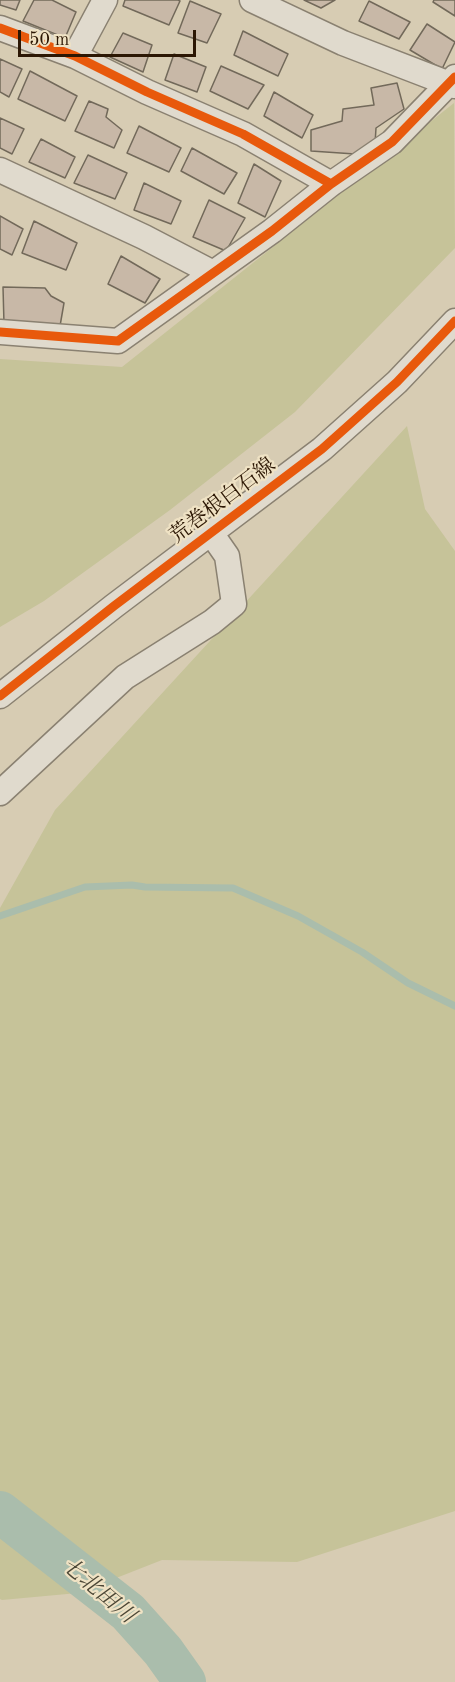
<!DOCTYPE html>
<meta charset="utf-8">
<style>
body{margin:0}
#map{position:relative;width:455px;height:1682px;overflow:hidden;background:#d7ccb3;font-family:"Old Standard TT",serif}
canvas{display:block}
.scale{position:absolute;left:18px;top:30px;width:178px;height:27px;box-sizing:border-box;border:3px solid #2c1704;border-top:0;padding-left:8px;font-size:18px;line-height:21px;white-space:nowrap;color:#2c1704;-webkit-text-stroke:4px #efe2c4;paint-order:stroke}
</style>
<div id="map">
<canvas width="455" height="1682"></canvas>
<div class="scale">50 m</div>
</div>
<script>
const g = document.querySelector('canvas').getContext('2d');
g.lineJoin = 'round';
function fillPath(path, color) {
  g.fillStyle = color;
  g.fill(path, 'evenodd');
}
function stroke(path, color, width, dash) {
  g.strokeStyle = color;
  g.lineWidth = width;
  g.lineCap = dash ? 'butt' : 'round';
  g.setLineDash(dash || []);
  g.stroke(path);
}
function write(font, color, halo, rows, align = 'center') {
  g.font = font + ' "Old Standard TT","Noto Serif JP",serif';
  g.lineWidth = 4.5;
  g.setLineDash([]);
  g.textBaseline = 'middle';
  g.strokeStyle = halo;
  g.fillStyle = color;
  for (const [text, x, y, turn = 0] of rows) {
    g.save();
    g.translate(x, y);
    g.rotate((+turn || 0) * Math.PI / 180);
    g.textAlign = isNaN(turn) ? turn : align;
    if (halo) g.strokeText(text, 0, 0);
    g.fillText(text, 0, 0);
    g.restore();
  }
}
fillPath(new Path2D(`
 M454,103l1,145 -160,164 -125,98 -126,91 -44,26v-268l122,8z
 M407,426l18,83 30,42v960l-158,51 -135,-2 -84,33 -76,7 -2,-1v-691l55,-98z`), '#c6c399');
stroke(new Path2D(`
 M0,916l85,-29 47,-2 13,2 88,1 65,28 64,36 46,31 47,23`), '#aabdac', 7);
stroke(new Path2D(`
 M0,1512l128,100 35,39 22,31`), '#aabdac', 42);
const building = new Path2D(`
 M0,0h20l-4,10 -16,-5z
 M34,0h18l24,12 -11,26 -42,-17z
 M125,0h53l2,1 -11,24 -46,-19z
 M304,0h31l-14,8z
 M434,0h21v16l-22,-14z
 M190,1l31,13 -14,29 -29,-10z
 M369,1l41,21 -11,17 -40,-18z
 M427,24l28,18 -13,27 -32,-19z
 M243,31l45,23 -10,22 -44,-21z
 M123,33l29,12 -9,27 -33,-15z
 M174,54l32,13 -9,25 -32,-12z
 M0,59l22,10 -13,28 -9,-5z
 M221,66l43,19 -16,24 -38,-18z
 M30,71l47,25 -12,25 -47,-22z
 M397,83l7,26 -28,19 -1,16 -20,10 -44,-3v-21l31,-9 1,-12 31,-4 -3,-17z
 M274,92l39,23 -11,23 -38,-22z
 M89,101l19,8 -2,8 16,13 -8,18 -39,-17z
 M0,118l24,11 -12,25 -12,-6z
 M139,126l42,22 -12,24 -42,-19z
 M41,139l34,18 -10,21 -36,-16z
 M192,148l45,25 -13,21 -43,-23z
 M88,155l39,18 -12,26 -41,-16z
 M254,164l27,17 -16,36 -27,-14z
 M144,183l37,18 -10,23 -37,-14z
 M209,200l36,18 -19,33 -33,-14z
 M0,216l23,13 -11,26 -12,-6z
 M34,221l43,22 -11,27 -44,-17z
 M121,256l39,23 -15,24 -37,-19z
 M3,287l42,1 6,8 13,7 -4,23 -56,-2z`);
fillPath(building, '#c8b8a7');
stroke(building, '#72695a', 1.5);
const minor = new Path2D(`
 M252,0l91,43 112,43
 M0,28l75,28 72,36 96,42 88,50
 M75,56l30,-56
 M0,170l144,67 69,36
 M0,332l118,9 154,-110 59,-47 61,-42 63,-65
 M0,696l114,-90 208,-157 75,-67 58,-61
 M0,793l125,-116 87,-55 22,-18 -7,-48 -16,-23`);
stroke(minor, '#8a8171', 27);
stroke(minor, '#e0dacd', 24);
stroke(new Path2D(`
 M0,28l75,28 72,36 96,42 88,50
 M0,332l118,9 154,-110 59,-47 61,-42 63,-65
 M0,696l114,-90 208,-157 75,-67 58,-61`), '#e8590c', 9);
write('21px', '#2c1704', '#efe2c4', [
 ["荒巻根白石線",223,501,-37]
]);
write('italic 22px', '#4c4736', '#efe2c4', [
 ["七北田川",98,1591,40]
]);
</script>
